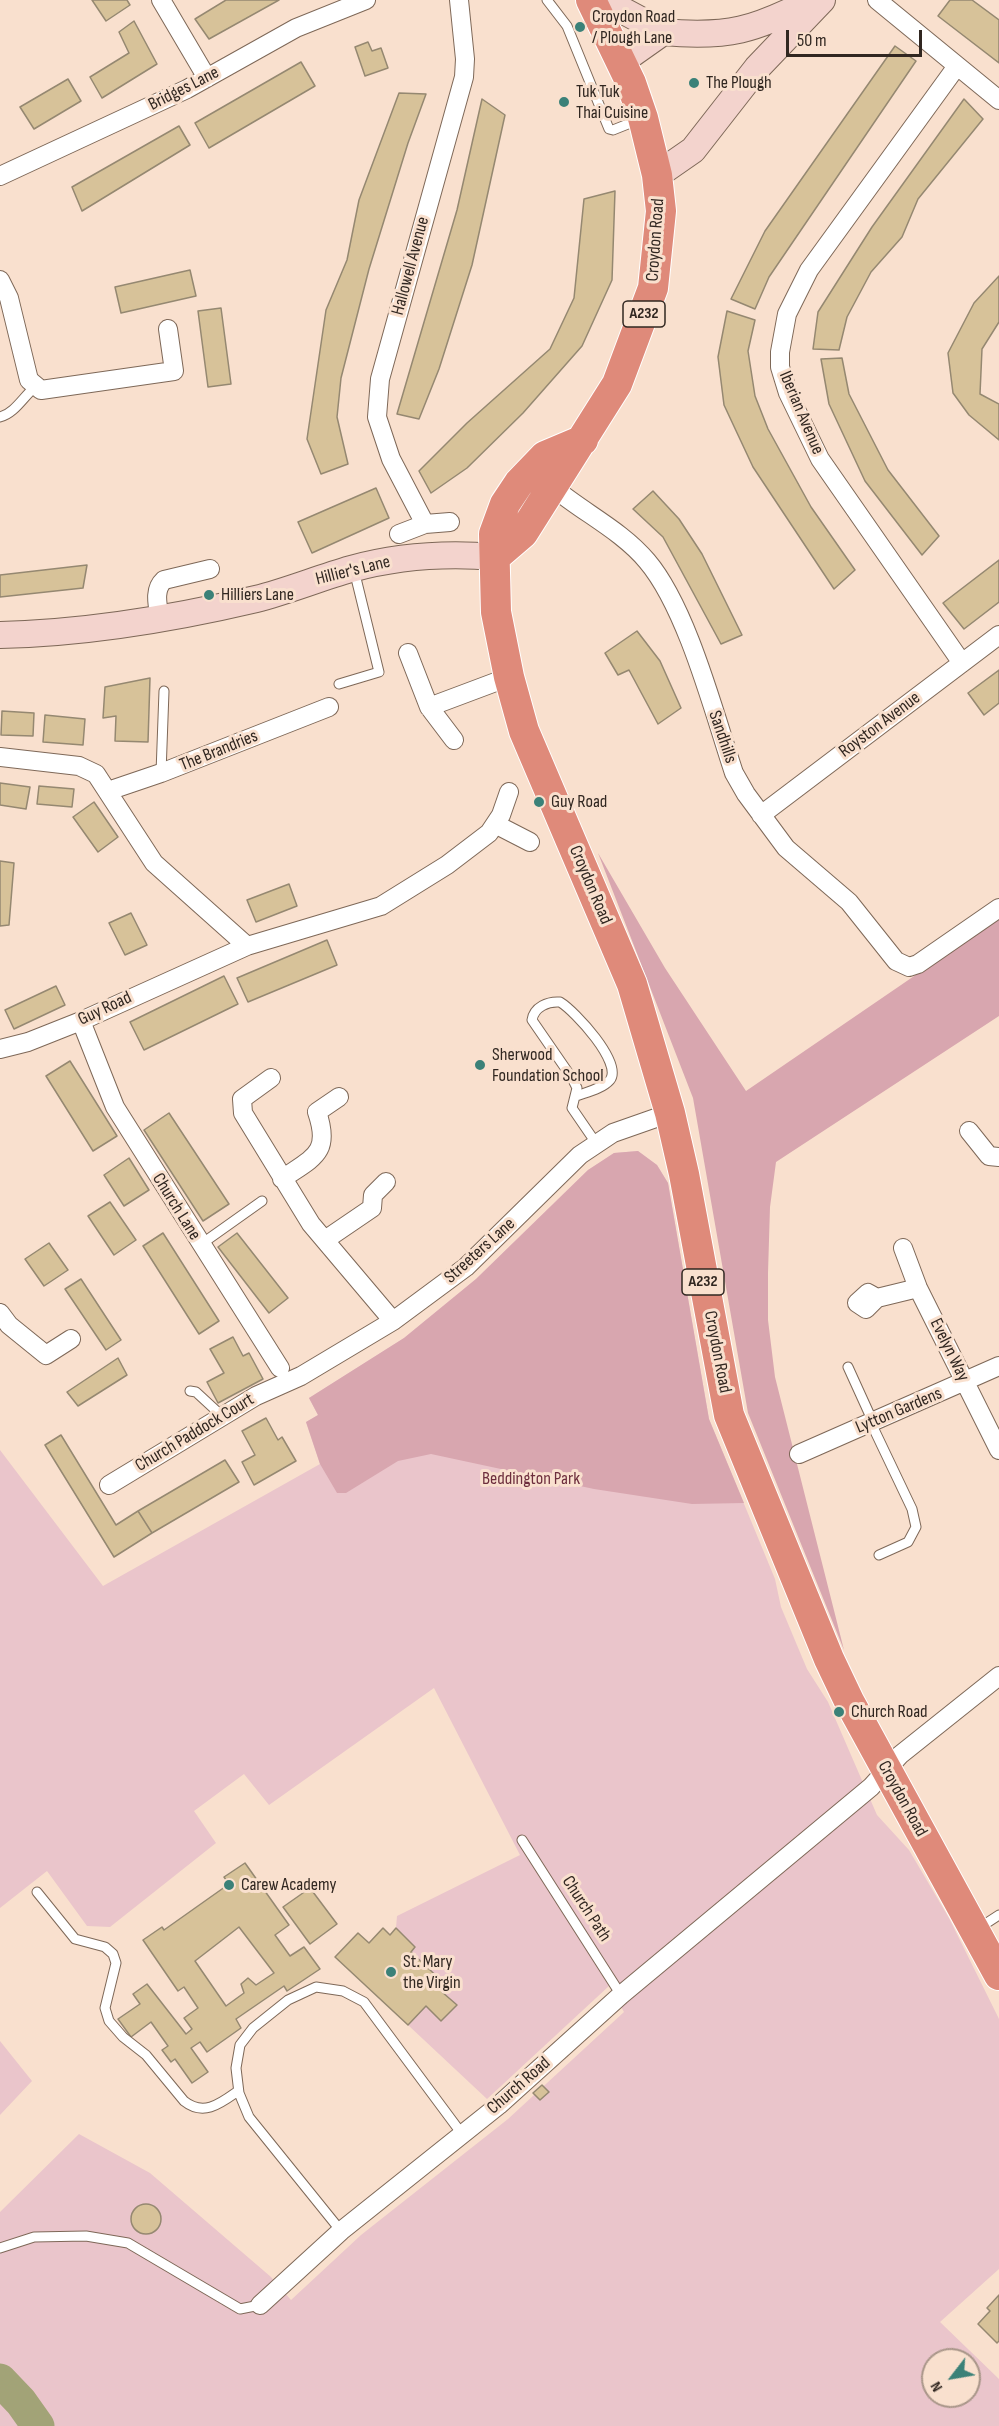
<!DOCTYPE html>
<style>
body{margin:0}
#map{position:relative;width:999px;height:2426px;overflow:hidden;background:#f9e0ce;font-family:"Sofia Sans Condensed",sans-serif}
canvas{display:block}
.north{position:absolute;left:921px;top:2348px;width:60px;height:60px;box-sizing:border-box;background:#f9e0ce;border:2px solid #a99689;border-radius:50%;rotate:239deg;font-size:16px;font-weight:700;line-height:24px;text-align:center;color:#312721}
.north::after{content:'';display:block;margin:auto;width:21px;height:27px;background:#3b8178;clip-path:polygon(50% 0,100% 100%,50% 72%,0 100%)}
.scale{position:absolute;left:786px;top:30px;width:136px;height:27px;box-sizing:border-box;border:3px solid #312721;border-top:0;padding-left:8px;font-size:18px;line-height:21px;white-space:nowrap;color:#312721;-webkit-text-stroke:4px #f9e0ce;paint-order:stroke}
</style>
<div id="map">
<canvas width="999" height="2426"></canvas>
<div class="north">N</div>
<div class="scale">50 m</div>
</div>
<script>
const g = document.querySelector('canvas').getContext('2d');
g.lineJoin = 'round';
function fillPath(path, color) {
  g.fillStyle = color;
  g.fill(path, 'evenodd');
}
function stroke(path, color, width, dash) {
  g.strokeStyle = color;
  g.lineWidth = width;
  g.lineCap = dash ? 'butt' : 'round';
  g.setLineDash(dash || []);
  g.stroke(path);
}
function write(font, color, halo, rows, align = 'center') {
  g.font = font + ' "Sofia Sans Condensed",sans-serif';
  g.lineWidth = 6;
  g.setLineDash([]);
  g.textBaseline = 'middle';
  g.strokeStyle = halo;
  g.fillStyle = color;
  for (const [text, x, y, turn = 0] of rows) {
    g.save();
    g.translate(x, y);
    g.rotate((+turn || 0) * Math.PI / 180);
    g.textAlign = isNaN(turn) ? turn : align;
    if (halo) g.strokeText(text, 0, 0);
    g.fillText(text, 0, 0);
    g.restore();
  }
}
fillPath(new Path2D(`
 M638,1151l19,14 11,18 41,236 66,160 6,28 26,62 21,33 49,113 32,35 40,68 50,101v250l-59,53 59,57v47h-999v-214l79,-78 71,39 121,104 20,23 70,-65 147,-116 116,-107 -15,-26 -122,113 -79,-74 18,-19 30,-1 -14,-13 5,-6 -36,-34 4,-5 -19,-19 1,-12 123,-61 -86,-167 -165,117 -25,-31 -50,37 22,32 -106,84 -23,-1 -40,-55 -47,37v-458l103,136 217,-122 -14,-42 12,-7 -9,-17 95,-60 72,-59 112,-109 26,-17zM933,2360h36v36h-36z
 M0,2041l32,40 -32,34z`), '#eac5cb');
fillPath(new Path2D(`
 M598,853l67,115 81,123 253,-173v98l-223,146 -6,45 -2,66v47l7,57 69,273 -96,-237 -55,-315z
 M638,1151l19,14 11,18 41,236 35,84 -52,1 -98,-15 -163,-35 -33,7 -52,32h-9l-17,-29 -14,-42 12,-7 -9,-17 95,-60 72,-59 112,-109 26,-17z`), '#d8a6af');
stroke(new Path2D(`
 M0,2380l21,22 17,24`), '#a2a377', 33);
const building = new Path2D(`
 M92,0h35l3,5 -24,16z
 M226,0h53l-70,39 -14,-20z
 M950,0h22l27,20v43l-61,-47z
 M134,21l23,43 -55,34 -12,-21 39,-24 -10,-21z
 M368,42l4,9 9,-3 7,20 -23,8 -10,-29z
 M895,46l21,15 -147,216 -14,32 -24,-10 34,-68z
 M301,62l14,24 -106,62 -14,-25z
 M68,79l13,22 -47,28 -14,-22z
 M399,93l27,1 -18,49 -39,126 -28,109 -4,39 11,47 -27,10 -14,-35 19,-129 21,-50 12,-60z
 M482,99l23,16 -33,150 -33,104 -20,50 -22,-5 60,-204z
 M964,99l19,20 -65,80 -16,38 -31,35 -24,45 -8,33 -26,-1 5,-37 54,-85z
 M179,126l11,19 -108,66 -10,-24z
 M615,191l-3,89 -30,66 -59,67 -56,55 -36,25 -12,-22 48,-48 83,-74 24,-51 10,-99z
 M190,270l6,26 -75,17 -6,-26z
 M999,276v46l-17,27 -2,45 19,10v36l-30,-25 -16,-22 -5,-40 26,-50z
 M221,308l10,76 -23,3 -10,-76z
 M727,311l28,9 -7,31 7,45 13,33 43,78 44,63 -21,19 -81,-122 -29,-62 -6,-48z
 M842,358l7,36 39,76 51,66 -17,19 -57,-74 -36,-77 -8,-45z
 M376,488l13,30 -77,35 -14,-31z
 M653,491l26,28 23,35 40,81 -21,9 -58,-107 -30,-28z
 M999,560v42l-35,27 -21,-26z
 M87,565l-4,23 -83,9v-22z
 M637,631l23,30 21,47 -23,16 -29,-54 -11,5 -13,-22z
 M999,670v33l-15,12 -16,-22z
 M150,678l-2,64 -33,-1 1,-25 -13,2 2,-31z
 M2,711l32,2 -1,23 -32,-1z
 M45,715l40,4 -2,26 -40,-3z
 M0,783l30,4 -4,22 -26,-4z
 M39,786l35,3 -2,18 -35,-3z
 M94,802l24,35 -20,15 -25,-35z
 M0,861l14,2 -5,62 -9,1z
 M289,884l8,22 -41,16 -9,-22z
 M131,913l16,32 -22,10 -16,-32z
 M327,940l10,25 -89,37 -11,-24z
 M224,976l14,28 -94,46 -14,-28z
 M56,986l9,19 -51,24 -9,-19z
 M70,1061l47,75 -24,15 -47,-75z
 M169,1113l60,91 -26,17 -59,-91z
 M129,1158l20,32 -25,16 -20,-31z
 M110,1202l26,38 -22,15 -26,-39z
 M163,1233l56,88 -20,13 -56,-88z
 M237,1233l51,65 -19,15 -51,-66z
 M49,1243l19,27 -24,16 -19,-27z
 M81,1279l40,61 -15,10 -41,-61z
 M233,1337l10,19 6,-3 14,26 -45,24 -11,-21 17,-9 -14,-24z
 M118,1358l9,17 -49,31 -11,-14z
 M266,1418l12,22 4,-3 14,24 -42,24 -12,-23 13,-7 -13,-24z
 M61,1435l55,90 22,-14 14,22 -38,24 -69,-112z
 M225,1460l14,22 -87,51 -14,-22z
 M245,1863l44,62 -14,10 15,21 14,-9 16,22 -33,22 -3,-5 -48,33 5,9 -34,24 -7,-10 -9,6 17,24 -16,11 -17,-24 -4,3 -9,-12 6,-4 -17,-24 -20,15 -13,-18 22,-15 -7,-10 14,-10 39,50 6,-5 -8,-11 14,-10 -14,-21 -6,4 -35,-51 19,-13 2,3 65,-46 -5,-7zM239,1927l35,46 -18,12 -8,-7 -7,6 3,9 -18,13 -31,-45z
 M310,1888l27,36 -27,20 -27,-37z
 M383,1928l7,7 6,-7 19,19 -4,5 36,34 -5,6 15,13 -16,16 -15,-15 -18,19 -73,-68 23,-24 11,10z
 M542,2085l7,7 -9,8 -7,-7z
 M131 2219a15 15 0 1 1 30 0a15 15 0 1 1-30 0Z
 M999,2295v46l-2,2 -19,-19 12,-13 -3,-3z`);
fillPath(building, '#d7c299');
stroke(building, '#958871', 1.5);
const service = new Path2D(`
 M547,0l20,26 42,103 4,1 25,-10
 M0,417c15,-4 23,-20 35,-30
 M339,684l40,-12 -25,-102
 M161,773l3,-82
 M576,1096c11,-4 26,-7 34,-16 13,-17 -35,-69 -50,-78 -12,-1 -26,5 -28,18l40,58 5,10 -5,20 24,35
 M200,1245l62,-44
 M848,1367l25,55
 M190,1391l6,1 26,24
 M871,1423l41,86 4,18 -8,15 -29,13
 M522,1840l99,155
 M37,1892l38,47 30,8 8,7 3,9 -11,45 4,13 14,16 23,18 38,46c20,16 37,2 54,-10
 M979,1928l20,-13
 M341,2231l-92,-114 -10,-24 -3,-25 4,-23 13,-17 35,-28 28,-13 27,4 21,11 98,132
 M0,2248l34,-11 52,-1 42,7 112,66 20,-4`);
const minor = new Path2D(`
 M161,0l46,78
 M877,0l122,100
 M957,66l-148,204 -22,44 -7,38v15l8,26 32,66 142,204
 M0,176l187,-87 109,-61 70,-28
 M0,280l9,18 20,82 12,10 133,-19 -6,-42
 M554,488c30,25 68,43 93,73 40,47 67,152 87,212l12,21 40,54 63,54 47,59 13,6 9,-3 81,-56
 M425,524l-34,-65 -14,-42 3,-38 84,-302 1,-18 -6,-59
 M399,534l26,-10 25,-2
 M160,620c-2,-14 -7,-30 4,-40l46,-11
 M408,653l21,54 25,33
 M429,707l80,-30
 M0,757l79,9 17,8 58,89 93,83
 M108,791l53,-18 168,-66
 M761,815l238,-180
 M495,824l35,18
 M81,1021l34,86 165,261
 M0,1049l28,-7 53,-21 166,-75 134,-40 66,-41 42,-32 12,-18 8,-23
 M271,1078l-29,21 1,14 68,111 82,97
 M969,1131l20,25 10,1
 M282,1179c32,-22 49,-26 35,-67l22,-15
 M325,1240l47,-32 1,-13 13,-13
 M903,1248l15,40 81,162
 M877,1298l-9,-5 -11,10 9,6 11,-11 41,-10
 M0,1313l9,12 37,30 25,-16
 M799,1454l200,-88
 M109,1485l147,-89 45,-20 92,-55 73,-54 114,-112 33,-22 57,-20
 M260,2305l81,-74 158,-126 122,-110 250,-208 29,-32 99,-79`);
const secondary = new Path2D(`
 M603,0l60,32
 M622,61l41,-29c65,6 92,-2 150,-32
 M657,175l36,-25 64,-82 65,-68
 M0,635c87,-2 171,-16 256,-36 32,-8 63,-21 95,-30 47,-13 96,-16 144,-12`);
const trunk = new Path2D(`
 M583,440l-38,16 -26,27 -14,21 -11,30 2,78 13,65 15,54 108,253 38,129 14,61 45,241 100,244 20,42 150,274
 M495,557l28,-24 94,-149 36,-96 8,-77 -4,-36 -14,-57 -12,-35 -40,-83`);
stroke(service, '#7e6858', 11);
stroke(minor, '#7e6858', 20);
stroke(secondary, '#7e6858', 28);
stroke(trunk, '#fff', 32);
stroke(service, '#fff', 9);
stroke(minor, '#fff', 18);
stroke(secondary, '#f3d3cd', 26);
stroke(trunk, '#df8a7a', 30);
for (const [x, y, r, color] of [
 [580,27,6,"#3b8178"],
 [694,83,6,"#3b8178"],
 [564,102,6,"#3b8178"],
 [209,595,6,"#3b8178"],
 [539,802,6,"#3b8178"],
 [480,1065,6,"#3b8178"],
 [839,1712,6,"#3b8178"],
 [229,1885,6,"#3b8178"],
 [391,1972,6,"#3b8178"]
]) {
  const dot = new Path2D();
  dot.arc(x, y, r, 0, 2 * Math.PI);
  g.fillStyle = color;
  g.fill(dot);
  stroke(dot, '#f9e0ce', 2);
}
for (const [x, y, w] of [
 [644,314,42],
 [703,1282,42]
]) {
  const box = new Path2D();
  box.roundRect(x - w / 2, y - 13, w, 26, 4.5);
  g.fillStyle = '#f9e0ce';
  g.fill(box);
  stroke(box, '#312721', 1.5);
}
write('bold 16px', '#312721', null, [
 ["A232",644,314],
 ["A232",703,1282]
]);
write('18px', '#312721', '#f9e0ce', [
 ["Croydon Road",592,17],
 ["/ Plough Lane",592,38],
 ["The Plough",706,83],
 ["Tuk Tuk",576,92],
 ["Thai Cuisine",576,113],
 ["Hilliers Lane",221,595],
 ["Guy Road",551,802],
 ["Sherwood",492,1055],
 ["Foundation School",492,1076],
 ["Church Road",851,1712],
 ["Carew Academy",241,1885],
 ["St. Mary",403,1962],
 ["the Virgin",403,1983]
], 'left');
write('18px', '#312721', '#f9e0ce', [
 ["Bridges Lane",184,89,-27],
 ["Croydon Road",656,240,-86],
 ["Hallowell Avenue",411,266,-75],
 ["Iberian Avenue",801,413,67],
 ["Hillier's Lane",353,571,-14],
 ["Royston Avenue",880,725,-37],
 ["Sandhills",722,737,71],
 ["The Brandries",219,751,-22],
 ["Croydon Road",590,885,67],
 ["Guy Road",105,1009,-25],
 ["Church Lane",176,1207,58],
 ["Streeters Lane",480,1251,-42],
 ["Evelyn Way",949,1350,64],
 ["Croydon Road",717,1352,79],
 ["Lytton Gardens",899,1411,-23],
 ["Church Paddock Court",195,1433,-31],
 ["Croydon Road",902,1799,61],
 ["Church Path",586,1909,57],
 ["Church Road",519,2086,-41]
]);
write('18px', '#6d2e3d', '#f9e0ce', [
 ["Beddington Park",531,1479]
]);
</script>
